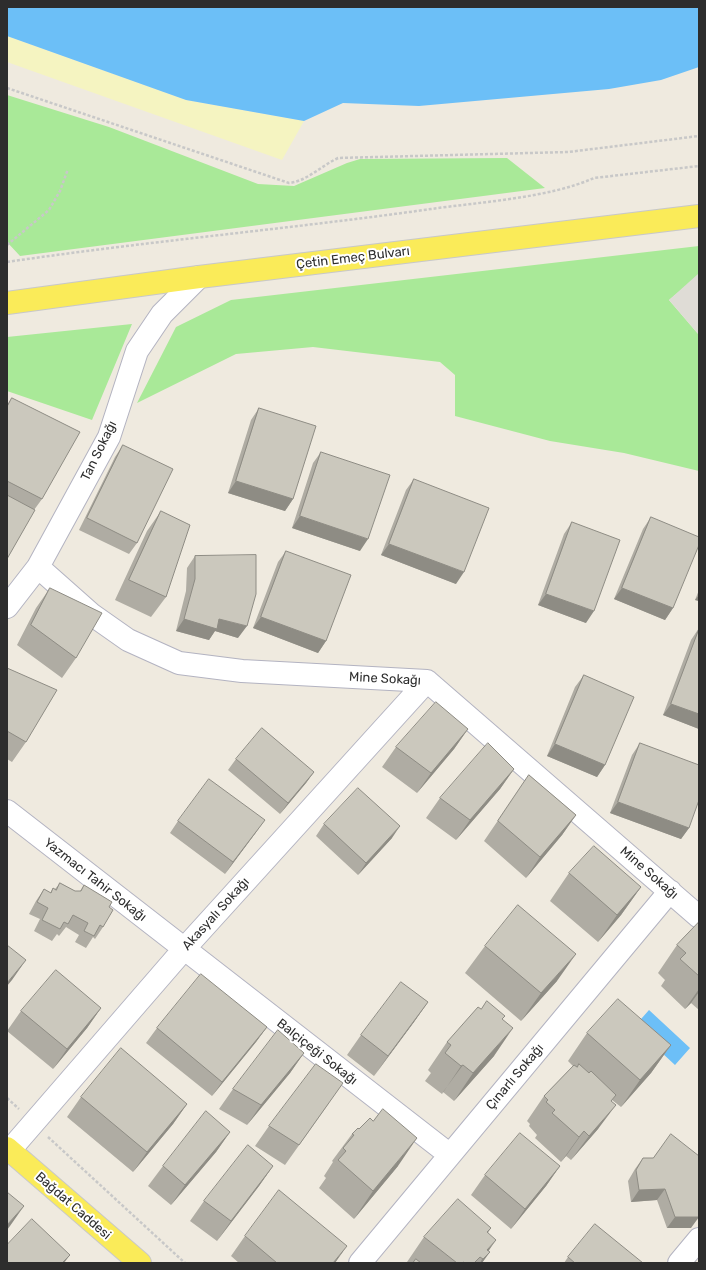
<!DOCTYPE html>
<meta charset="utf-8">
<style>
body{margin:0}
#map{position:relative;width:706px;height:1270px;overflow:hidden;background:#efeadf;font-family:Rubik,sans-serif}
canvas{display:block}
.frame{position:absolute;inset:0;border:8px solid #2d2d2d;pointer-events:none}
</style>
<div id="map">
<canvas width="706" height="1270"></canvas>
<div class="frame"></div>
</div>
<script>
const g = document.querySelector('canvas').getContext('2d');
g.lineJoin = 'round';
function fillPath(path, color) {
  g.fillStyle = color;
  g.fill(path, 'evenodd');
}
function stroke(path, color, width, dash) {
  g.strokeStyle = color;
  g.lineWidth = width;
  g.lineCap = dash ? 'butt' : 'round';
  g.setLineDash(dash || []);
  g.stroke(path);
}
function write(font, color, halo, rows, align = 'center') {
  g.font = font + ' Rubik,sans-serif';
  g.lineWidth = 4;
  g.setLineDash([]);
  g.textBaseline = 'middle';
  g.strokeStyle = halo;
  g.fillStyle = color;
  for (const [text, x, y, turn = 0] of rows) {
    g.save();
    g.translate(x, y);
    g.rotate((+turn || 0) * Math.PI / 180);
    g.textAlign = isNaN(turn) ? turn : align;
    if (halo) g.strokeText(text, 0, 0);
    g.fillText(text, 0, 0);
    g.restore();
  }
}
fillPath(new Path2D(`
 M7,95l102,32 149,57 36,2 53,-23 13,-4 147,-1 38,30 -525,68 -13,-14z
 M699,246v29l-30,25 30,35v136l-75,-18 -74,-12 -95,-25v-41l-15,-13 -127,-15 -77,7 -99,49 39,-76 55,-27z
 M132,324l-40,96 -85,-29v-54z`), '#a9e998');
fillPath(new Path2D(`
 M7,36l179,64 118,21 -22,39 -275,-98z`), '#f5f4c1');
fillPath(new Path2D(`
 M698,274l1,1v60l-30,-35z`), '#dfdcd6');
fillPath(new Path2D(`
 M7,7h692v60l-38,13 -52,9 -190,17 -76,-3 -39,18 -118,-21 -179,-64z
 M649,1010l41,38 -15,17 -41,-38z`), '#6cbff7');
const street = new Path2D(`
 M38,567l53,47 37,26 51,23 63,8 185,10 272,236
 M7,607l31,-40 71,-130 28,-86 25,-37 37,-37
 M7,811l443,344
 M10,1150l174,-201 243,-268
 M360,1263l310,-372
 M679,1263l20,-24`);
const primary = new Path2D(`
 M7,303l192,-26 500,-61
 M7,1148l133,115`);
stroke(street, '#b3b3c1', 24);
stroke(primary, '#c8c8c8', 24);
stroke(new Path2D(`
 M7,88l282,95c18,-2 32,-17 49,-25l230,-6 131,-16
 M7,245l42,-35 11,-19 8,-22
 M7,262c141,-21 283,-33 424,-53 49,-7 118,-11 163,-31l105,-12
 M7,1098l12,11
 M48,1137l137,126`), '#c8c8c8', 2.5, [3, 2]);
stroke(street, '#fff', 22);
stroke(primary, '#faeb59', 22);
fillPath(new Path2D(`
 M12,398l30,101 -8,11 -27,49v-154z
 M259,408l34,91 -8,12 -57,-18 23,-73z
 M123,445l14,98 -8,11 -50,-24 36,-73z
 M321,452l39,99 -68,-23 21,-65z
 M414,479l42,105 -75,-29 25,-65z
 M161,511l5,86 -15,20 -36,-17 32,-69z
 M651,517l22,91 -8,12 -51,-21 29,-70z
 M572,522l14,101 -48,-18 26,-71z
 M286,551l40,90 -8,12 -65,-25 25,-66z
 M195,556l43,82 -23,-7 -6,9 -33,-9 10,-40 1,-23z
 M50,588l26,70 -14,20 -45,-33 19,-37z
 M699,590v11l-4,-1z
 M699,628v101l-36,-14 28,-75z
 M7,668l19,74 -14,20 -5,-3z
 M584,675l21,90 -8,12 -50,-21 28,-69z
 M468,729l-14,20 -37,44 -35,-26 14,-20z
 M640,743l49,85 -8,11 -71,-26 22,-58z
 M236,759l78,13 -8,11 -26,31 -52,-44z
 M514,769l-14,20 -44,51 -30,-22 14,-20z
 M529,775l47,40 -14,20 -36,43 -42,-37z
 M178,821l79,10 -32,43 -55,-41z
 M324,824l68,14 -34,37 -42,-39z
 M569,873l72,14 -20,28 -23,27 -48,-41z
 M60,883l15,8h5l4,-6 25,22 -6,20 -8,12 -2,-2 -7,11 -11,-6 4,-7 -13,-8 -7,9 -2,-2 -5,7 -18,-10 6,-12 -11,-5 7,-13 8,-12 6,4 3,-5 2,1z
 M699,922v88l-8,-7 -6,6 -24,-23 4,-6 -7,-7 19,-28z
 M485,946l72,35 -36,40 -56,-48z
 M428,1002l-14,20 -40,54 -27,-21 14,-20z
 M101,1008l-14,20 -34,41 -46,-38 14,-20z
 M481,1009l21,10 -8,37 -40,45 -11,-9 -1,2 -17,-13 6,-8 -3,-3 19,-28z
 M267,1027l-11,15 -44,54 -66,-53 11,-15z
 M587,1033l84,12 -20,28 -30,34 -9,-7 -14,29 -27,31 -5,-4 -5,6 -26,-24 2,-3 -8,-9 1,-2 -3,-3 17,-25 29,-30 -5,-5z
 M304,1053l-14,20 -43,52 -28,-16 14,-20z
 M81,1097l106,7 -14,20 -40,48 -66,-55z
 M329,1103l-44,62 -30,-19 14,-20z
 M373,1121l25,45 -44,53 -35,-31 7,-10 -2,-2 9,-14 -1,-1 20,-27z
 M230,1132l-14,20 -45,53 -23,-19 15,-20z
 M643,1158h10l38,70h-24l-10,-28 -26,2 -3,-21 7,-12z
 M273,1166l-14,20 -42,55 -27,-20 14,-20z
 M560,1166l-14,20 -35,43 -40,-34 14,-20z
 M491,1228l-3,5 1,18 -7,12h-74l-1,-1 17,-25z
 M245,1236l90,27h-96l-8,-7z
 M568,1257l75,6h-79z`), '#afaca3');
fillPath(new Path2D(`
 M236,481l57,18 -8,12 -57,-18z
 M300,516l68,23 -8,12 -68,-23z
 M389,544l75,28 -8,12 -75,-29z
 M622,588l51,20 -8,12 -51,-21z
 M546,594l48,17 -8,12 -48,-18z
 M699,595v6l-4,-1z
 M261,617l65,24 -8,12 -65,-25z
 M184,619h35l28,7 -9,12 -23,-7 -6,9 -33,-9z
 M671,704l28,10v15l-36,-14z
 M468,729l-14,20 -37,44 14,-20z
 M555,744l50,21 -8,12 -50,-21z
 M514,769l-14,20 -44,51 14,-20z
 M314,772l-8,11 -26,31 8,-11z
 M618,802l71,26 -8,11 -71,-26z
 M576,815l-14,20 -36,43 14,-21z
 M265,820l-8,11 -32,43 8,-12z
 M400,826l-8,12 -34,37 8,-12z
 M641,887l-20,28 -23,27 19,-27z
 M576,954l-19,27 -36,40 20,-28z
 M26,960l-14,20 -5,6v-3z
 M699,989v3l-8,11 -6,6z
 M428,1002l-14,20 -40,54 14,-20z
 M101,1008l-14,20 -34,41 14,-20z
 M267,1027l-11,15 -44,54 10,-14z
 M513,1028l-19,28 -40,45 19,-28z
 M671,1045l-20,28 -30,34 19,-27z
 M304,1053l-14,20 -43,52 14,-20z
 M463,1065l-20,27 -1,2 19,-28z
 M187,1104l-14,20 -40,48 14,-20z
 M616,1105l-18,24 -27,31 18,-24z
 M584,1131l-18,25 -5,6 18,-25z
 M230,1132l-14,20 -45,53 14,-20z
 M417,1138l-19,28 -44,53 19,-28z
 M273,1166l-14,20 -42,55 14,-20z
 M560,1166l-14,20 -35,43 14,-20z
 M665,1189l-8,11 -26,2 8,-12z
 M24,1206l-14,20 -3,4v-5z
 M675,1217h24l-8,11h-24z
 M496,1240l-13,19 7,-7 -8,11h-2l7,-13z
 M347,1246l-12,17h-2z
 M70,1255l-6,8h-2z`), '#8e8c84');
const building = new Path2D(`
 M12,398l68,34 -38,67 -35,-18v-74z
 M259,408l57,18 -23,73 -57,-18z
 M123,445l50,24 -36,74 -50,-25z
 M321,452l69,23 -22,64 -68,-23z
 M414,479l75,29 -25,64 -75,-28z
 M7,495l28,15 -28,49z
 M161,511l29,14 -24,72 -37,-17z
 M651,517l48,20v8l-26,63 -51,-20z
 M572,522l48,18 -26,71 -48,-17z
 M286,551l65,24 -25,66 -65,-24z
 M256,555v39l-9,32 -28,-7 -2,10 -33,-10 11,-40v-23z
 M50,588l52,25 -26,45 -45,-33z
 M699,629v85l-28,-10z
 M7,668l50,22 -31,52 -19,-11z
 M584,675l50,22 -29,68 -50,-21z
 M436,702l32,27 -37,44 -35,-26z
 M262,728l52,44 -26,31 -52,-44z
 M488,743l26,26 -44,51 -30,-22z
 M640,743l59,22v35l-10,28 -71,-26z
 M529,775l47,40 -36,42 -42,-36z
 M209,779l56,41 -32,42 -55,-41z
 M358,788l42,38 -34,37 -42,-39z
 M594,846l47,41 -24,28 -48,-42z
 M60,883l15,8h6l3,-6 28,17 -3,5 4,3 -10,17 -3,-2 -6,11 -10,-5 4,-8 -15,-8 -5,9 -4,-2 -4,7 -18,-9 6,-12 -11,-6 7,-13 7,4 2,-5 3,2z
 M518,905l58,49 -35,39 -56,-47z
 M699,922v54l-19,-17 6,-6 -9,-8z
 M7,945l19,15 -19,23z
 M56,970l45,38 -34,41 -46,-38z
 M201,974l66,53 -45,55 -65,-54z
 M401,982l27,20 -40,54 -27,-21z
 M618,999l53,46 -31,35 -53,-47z
 M487,1001l18,15 -3,3 11,9 -40,45 -10,-8 -2,1 -16,-13 6,-8 -4,-3 31,-35 3,2z
 M278,1030l26,23 -43,52 -28,-16z
 M121,1048l66,56 -40,48 -66,-55z
 M316,1064l27,19 -44,62 -30,-19z
 M579,1064l10,9 2,-2 25,24 -5,6 5,4 -27,31 -5,-5 -5,6 -27,-24 3,-3 -9,-8 2,-2 -4,-4 30,-31 3,2z
 M383,1109l34,29 -44,53 -35,-31 8,-9 -3,-3 11,-13 -2,-1 6,-6 1,1 11,-11 3,3z
 M206,1111l24,21 -45,53 -22,-19z
 M520,1133l40,33 -35,43 -40,-34z
 M671,1134l28,22v61h-24l-10,-28 -26,1 -3,-20 7,-12h10z
 M248,1145l25,21 -42,55 -27,-20z
 M279,1190l68,56 -14,17h-56l-32,-27z
 M7,1192l17,14 -17,19z
 M458,1199l33,29 -4,4 9,8 -9,10 3,2 -7,7 -3,-2 -6,6h-9l-2,-1 -1,1h-5l-33,-26z
 M32,1219l38,36 -8,8h-55v-18z
 M595,1224l48,39h-68l-7,-6z
 M416,1259l5,4h-8z`);
fillPath(building, '#cbc8bd');
stroke(building, '#8e8c84', 1);
write('13px', '#2d2d2d', '#fff', [
 ["Çetin Emeç Bulvarı",353,258,-7],
 ["Tan Sokağı",99,451,-64],
 ["Mine Sokağı",385,679,3],
 ["Mine Sokağı",649,873,41],
 ["Yazmacı Tahir Sokağı",95,880,38],
 ["Akasyalı Sokağı",216,914,-48],
 ["Balçiçeği Sokağı",317,1052,38],
 ["Çınarlı Sokağı",515,1077,-50],
 ["Bağdat Caddesi",73,1206,41]
]);
</script>
